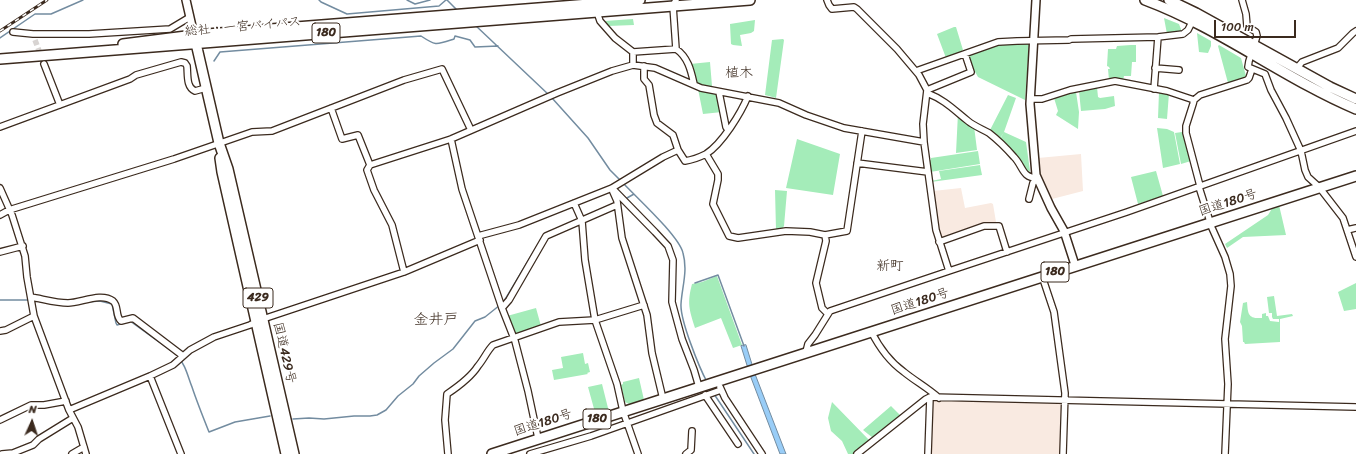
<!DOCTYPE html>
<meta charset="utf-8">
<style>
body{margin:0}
#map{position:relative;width:1356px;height:454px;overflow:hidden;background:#fff;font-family:Sriracha,sans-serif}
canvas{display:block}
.north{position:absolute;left:12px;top:402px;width:40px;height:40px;-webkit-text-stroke:3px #fff;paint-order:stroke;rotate:3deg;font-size:11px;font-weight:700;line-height:16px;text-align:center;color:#3b2a1e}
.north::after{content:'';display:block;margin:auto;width:14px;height:18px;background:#3b2a1e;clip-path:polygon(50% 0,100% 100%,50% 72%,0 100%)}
.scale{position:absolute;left:1214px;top:20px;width:82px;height:18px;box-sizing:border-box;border:2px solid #3b2a1e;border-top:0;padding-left:5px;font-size:12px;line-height:14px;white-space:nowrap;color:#3b2a1e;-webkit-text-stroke:3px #fff;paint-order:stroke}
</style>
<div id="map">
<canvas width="1356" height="454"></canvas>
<div class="north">N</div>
<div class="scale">100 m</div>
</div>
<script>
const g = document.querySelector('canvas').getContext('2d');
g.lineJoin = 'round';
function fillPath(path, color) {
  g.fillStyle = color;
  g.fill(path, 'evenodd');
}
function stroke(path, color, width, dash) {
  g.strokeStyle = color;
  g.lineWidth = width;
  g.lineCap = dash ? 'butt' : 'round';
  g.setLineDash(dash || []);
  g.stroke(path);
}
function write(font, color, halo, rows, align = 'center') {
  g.font = font + ' Sriracha,"Klee One",sans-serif';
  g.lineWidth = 4;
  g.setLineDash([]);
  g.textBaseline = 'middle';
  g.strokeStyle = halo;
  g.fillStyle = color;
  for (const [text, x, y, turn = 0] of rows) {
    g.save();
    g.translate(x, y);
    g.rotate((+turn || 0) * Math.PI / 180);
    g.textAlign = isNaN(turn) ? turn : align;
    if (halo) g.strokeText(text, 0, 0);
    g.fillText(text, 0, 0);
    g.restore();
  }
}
fillPath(new Path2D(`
 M1081,154l2,37 -31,8 -11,-24 -3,-17z
 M961,188l4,20 26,-5 2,1 3,18 -55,19 -3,-13 -5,-37z
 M932,400l128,3 2,3 -1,48h-131z`), '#f9eae1');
fillPath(new Path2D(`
 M1164,18l15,6 3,8 -15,2z
 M633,19l1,6 -26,1v-2h-2l-1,-3z
 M755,20l-1,11 -3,2 -11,2 2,11 -9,-1 -2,-1 -1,-20z
 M954,27h2l7,23h-1v2l-16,6 -9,-24z
 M1197,33l14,8v5l-3,7 -9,-1z
 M783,39l1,1 -8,58 -11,-3 7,-55z
 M1026,43v1h3l-4,56 -47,-23 -5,-9 -5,-13 32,-11z
 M1131,45h5v17h-4l-1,14h-7l-1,4h-14l-1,-11h2l-1,-2 -2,-1 1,-17h8l1,-3z
 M1219,45l22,13 5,18 -1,2 -17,5 -10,-37z
 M710,62l2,24 -1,2 -16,-6 -5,-18z
 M1097,87l1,10 2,1 14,-2 1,10 -10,3 -24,2 -2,-20z
 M698,89l20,5 4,18 -19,2z
 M1073,92h3l3,20 -1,17 -22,-14 2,-4 -4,-13z
 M1159,92l10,1 -2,26 -9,-1z
 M1008,95l8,3 -12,34 -5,8 -10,-8z
 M958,113l16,13 3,24 -21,3z
 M1157,128l10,1 7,3 6,32 -17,4z
 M1004,132l22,10 4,29 -4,2 -27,-32z
 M1182,132l3,2 6,27 -10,3 -6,-31z
 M797,139l43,15 -7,41 -47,-7z
 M978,151l2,13 -50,8 -1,-11 2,-1v-2z
 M980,165l2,10 -51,7v-1l10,-2 -2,-8z
 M1156,171l7,25 -25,8 -7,-27z
 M775,190l12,1 -3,35 -2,3 -6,1z
 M1279,205l7,30 -43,2 -16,11 -2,-4 43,-29 5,-8z
 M717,276l25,69 -9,3 -12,-30 -26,10c-6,-19 -8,-25 -3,-44l10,-2z
 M1356,283v26l-12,2 -6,-19z
 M1274,296l3,20 15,-2 1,2 -13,3v23l-35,2 -1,-2h-1l-1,-16 -2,-4 3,-19 4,-1c1,12 1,17 15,16v-4l4,-1v3h2l2,5 9,1v-3h-6l-1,-2v-4h-3l-2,-16z
 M536,308l5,18 -27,9 -7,-19z
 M583,353l2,11 3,-1 2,9 -3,1 1,1 -34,6 -2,-10 11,-2 -2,-11z
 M639,378l5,22 -15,4 -4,-2 -4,-17 2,-1v-2z
 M602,384l7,28 -13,4 -8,-29z
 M832,402l38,39 -16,13h-6l-6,-13 -11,-10 -3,-13z
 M891,406l10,10 -28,22 -10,-8z`), '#a4ecb9');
const water = new Path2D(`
 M746,345l9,29 31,80h-6l-30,-79 -9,-29z`);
fillPath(water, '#99cdf7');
stroke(water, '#738ca0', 1);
stroke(new Path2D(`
 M319,0l2,2 26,12 92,-8 7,-6
 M407,0l8,4 15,-4
 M447,0l11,11
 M475,25l74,70
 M0,38l35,-24h16l32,-14
 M214,61l6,-9 201,-16c15,10 15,9 33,3l1,-3 15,4 5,7 23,-1
 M552,98l36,40 22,32 11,11
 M624,184c13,14 55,52 59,69 5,18 -1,34 -2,51 -1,16 18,63 26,78
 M627,198l7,-4
 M695,283l23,-8 26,71
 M0,300h33l9,2
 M87,302l13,-1 12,3 4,19 1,2 7,-2
 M503,303l40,-67
 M62,305h10
 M130,321l47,34c9,11 10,19 15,32 5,15 11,30 17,45l26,-10 35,-6
 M714,394l40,60
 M293,419l16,-1 15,1 30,-3h16l7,-1 9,-5 12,-14 15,-12 6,-8 15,-13 19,-14 22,-28 10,-4 15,-12`), '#738ca0', 1.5);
stroke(new Path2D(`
 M35,40l9,24`), '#d8d4d2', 5.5, [5.5, 3]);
const minor = new Path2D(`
 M676,0l-3,6 3,43c12,8 15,22 18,35
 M1242,0l4,14 1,12 9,6 1,4 -8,25 -1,6 17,7 6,16 15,28 15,33 4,19 3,7 11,10 24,31 13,39
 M597,12l3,9 15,17 18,14v13
 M13,32l20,2h56l81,-5 20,-12
 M633,52l43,-3
 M44,64l16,41
 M644,66v13l5,6 5,30 3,8 16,12 5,15 7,11c7,-1 15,-4 21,-7 16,-10 35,-41 42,-58
 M1155,68l24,2
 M1296,69l6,-7 36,-14 15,-15 3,-2
 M916,71l82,-29 19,-1 52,-1 2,-1 87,-2 25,-3 5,-4 5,-10
 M1154,89l4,-52
 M927,90l44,-18 -6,-18
 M719,92l7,35 2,3
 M927,93c18,7 26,16 41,28 6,5 14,8 21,12 9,7 18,16 25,24 9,9 8,21 23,21
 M1031,99h11l28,-9 45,-9 52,10 27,9
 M331,108l11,31 16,-4 12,30 -3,5 7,20 18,35 12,47
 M0,127l130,-48 6,-4 45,-13 4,1 2,3c1,9 -1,21 8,25l11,-3
 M451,139l11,50 40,119 13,33 13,50 10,47
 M706,154l12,20v6l-5,24 16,32 9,2 48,-7 24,1 15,3 22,-4 15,-100
 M857,163l71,9
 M370,165l81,-26 106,-46 55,-22 21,-6 22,3 46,20 78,15 27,12 38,13 80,14
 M1200,186l-14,-53v-7l7,-22 1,-4 6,-5 47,-15 2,-2 3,-9
 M1199,187l13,41 13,29 5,17 1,12 -6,53 3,45 -3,70
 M0,188l12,27 13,41 2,21 7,39 35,94 9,17 8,27
 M612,188l43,44 13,14 5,14 -1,42 10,37 12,31 5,17
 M613,192l4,9 5,37 25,77 5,38 11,46
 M1029,199l4,-16 4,-5
 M574,203l8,18 3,39 10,60 22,64 6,27 15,43
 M0,215l9,-5 165,-51 78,-27 20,-1 132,-51 38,-11 29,61
 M1347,230l9,-2
 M825,235l1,6 -10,42 6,25 5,5
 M478,236l41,-11 93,-37 51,-31 15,-7
 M939,242l45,-16h15l8,26
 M0,252l23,-6
 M949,271l178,-59 229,-81
 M1042,276l12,36 11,81 -2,61
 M31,297c12,2 25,6 37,6 13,0 33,-11 45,-2 6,5 2,15 8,20l12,-3 50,38
 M502,308l7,-8 37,-64 71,-31
 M0,331l6,-1 28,-14
 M871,331c8,16 19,31 33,41 11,9 24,16 35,26
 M806,352l2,-8 7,-9 15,-24 119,-40 -13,-41 -12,-88 -1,-18 4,-34 -8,-15 -22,-26 -40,-40 -3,-2 -22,2 -3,-4 -2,-5
 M150,376l31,78
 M720,387l5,11 37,56
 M705,395l33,49
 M69,410l81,-34 23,-11 17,-15 24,-13 36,-12 13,-6 141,-47 76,-32
 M0,420l31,-15h13l22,-4
 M2,454l11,-1 20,-8 6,-6 34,-21
 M72,454l12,-7
 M448,454l-3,-34 2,-26c12,-8 24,-17 31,-28 6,-7 9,-15 15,-21l66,-23 36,-2 49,-15
 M530,454l61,-18 130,-46
 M686,454l5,-4 1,-19
 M857,454l69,-55 4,-2 426,10
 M928,454l2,-57`);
const tertiary = new Path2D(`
 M186,0l8,35
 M1036,0l-6,104 6,71 15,33 13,23 11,34`);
const trunk = new Path2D(`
 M1145,0c75,28 138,78 211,109
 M1169,0l27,13 134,74 26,12
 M195,39l24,104 9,26 66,285
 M123,44l71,-9 446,-35
 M0,59l750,-59
 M220,158l2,14 64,282
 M492,454l864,-278`);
stroke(minor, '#3b2a1e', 8);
stroke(tertiary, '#3b2a1e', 10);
stroke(trunk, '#3b2a1e', 12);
stroke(minor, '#fff', 5.5);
stroke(tertiary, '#fff', 7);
stroke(trunk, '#fff', 9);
const rail = new Path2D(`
 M0,31l47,-31`);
stroke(rail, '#3b2a1e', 3);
stroke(rail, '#fff', 1.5, [4.5]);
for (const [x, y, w] of [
 [326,33,28],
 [1055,272,28],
 [258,298,30],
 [597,419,28]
]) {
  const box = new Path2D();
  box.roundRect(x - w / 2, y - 10, w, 20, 3);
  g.fillStyle = '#fff';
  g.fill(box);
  stroke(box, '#3b2a1e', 1);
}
write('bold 12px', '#3b2a1e', null, [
 ["180",326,33],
 ["180",1055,272],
 ["429",258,298],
 ["180",597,419]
]);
write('13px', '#3b2a1e', '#fff', [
 ["総社・一宮バイパス",243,27,-5],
 ["国道180号",1228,203,-18],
 ["国道180号",920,302,-18],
 ["国道429号",284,353,77],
 ["国道180号",543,423,-18]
]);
write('14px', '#3b2a1e', '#fff', [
 ["植木",739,73],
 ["新町",890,266]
]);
write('15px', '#3b2a1e', '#fff', [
 ["金井戸",436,320]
]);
</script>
